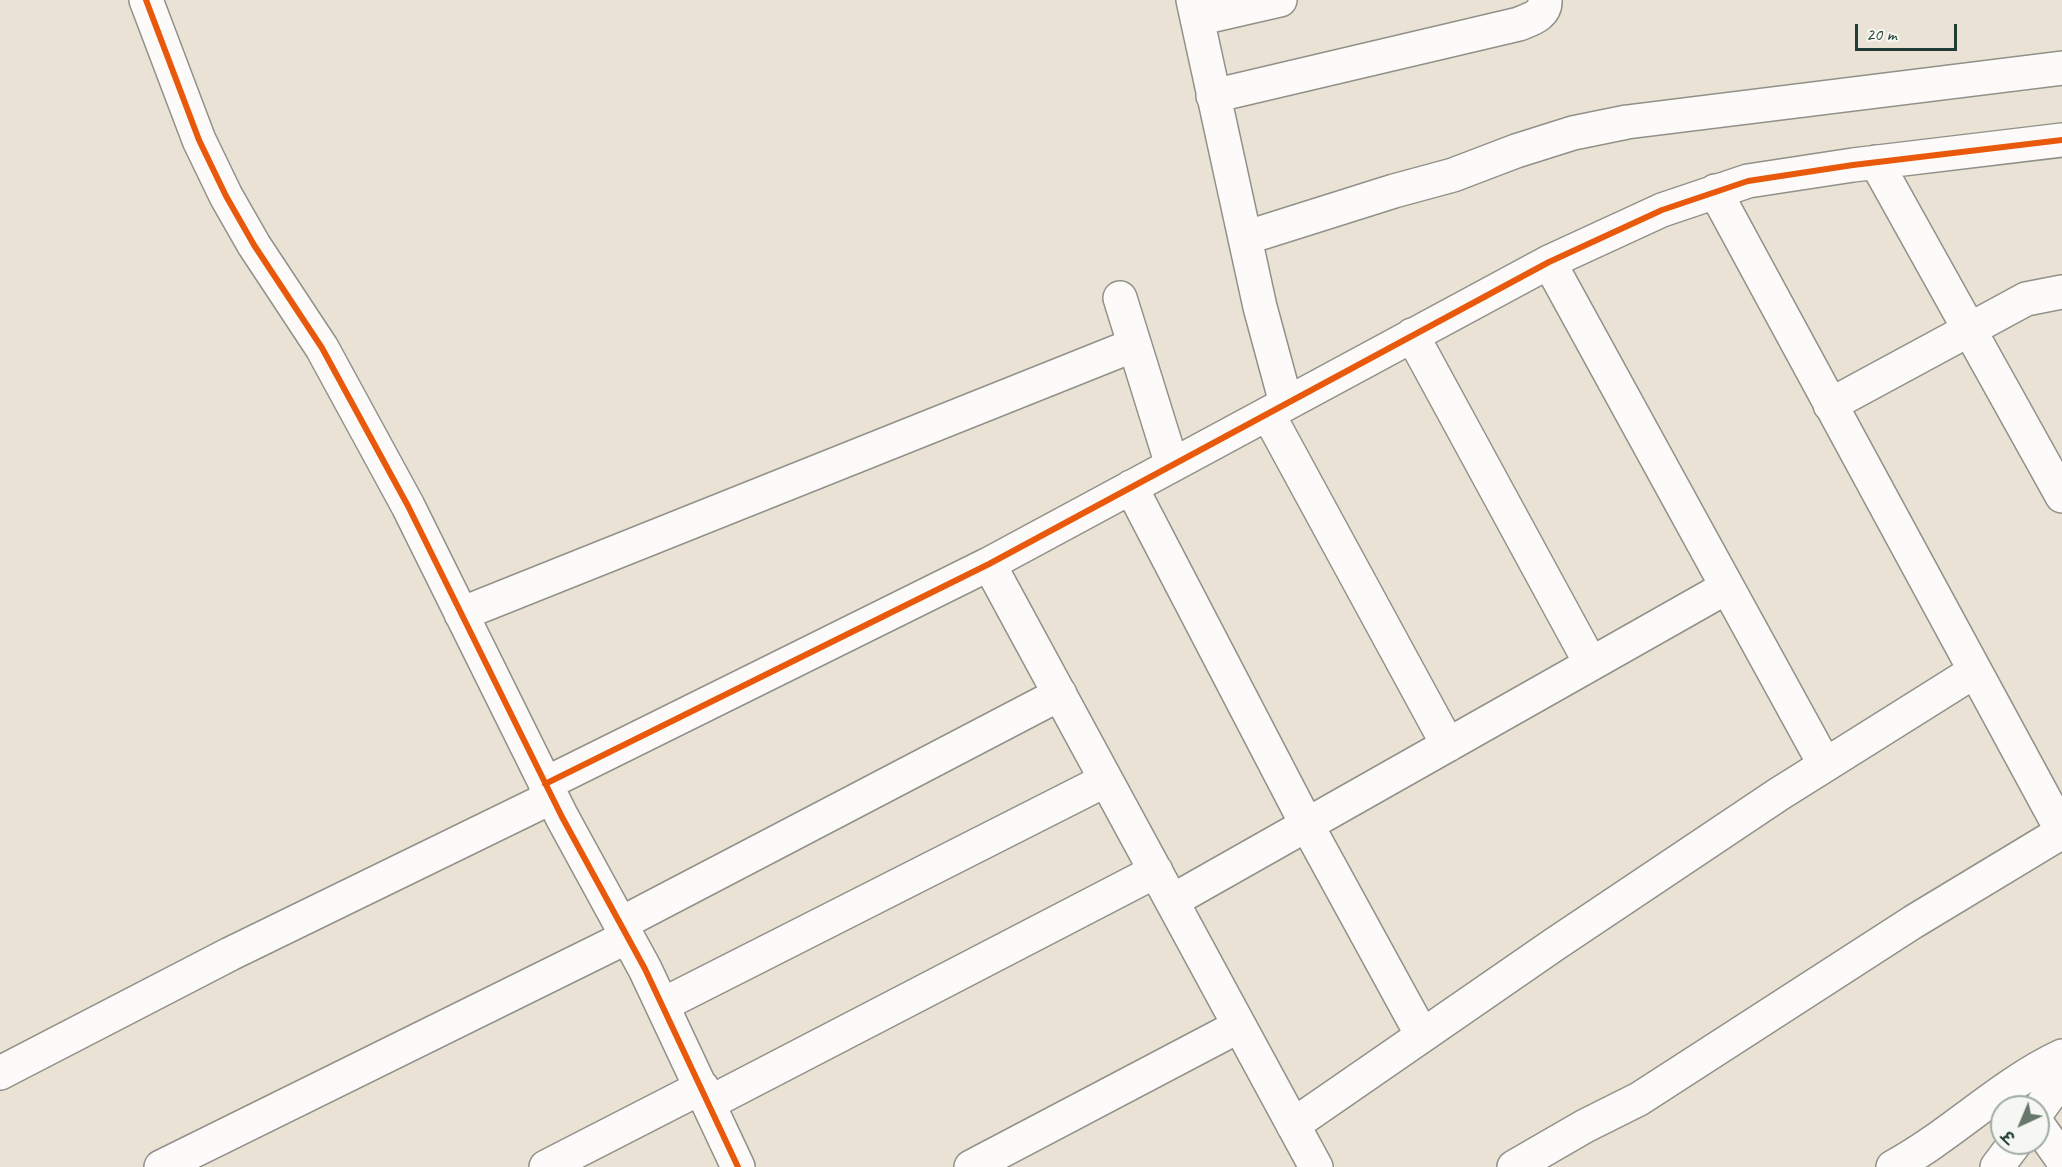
<!DOCTYPE html>
<meta charset="utf-8">
<style>
body{margin:0}
#map{position:relative;width:2062px;height:1167px;overflow:hidden;background:#eae2d5;font-family:Caveat,"Playpen Sans Deva",sans-serif}
canvas{display:block}
.north{position:absolute;left:1990px;top:1095px;width:60px;height:60px;box-sizing:border-box;background:#f6f6f2;border:2px solid #a0aca6;border-radius:50%;rotate:224deg;font-size:16px;font-weight:700;line-height:24px;text-align:center;color:#1f3d34}
.north::after{content:'';display:block;margin:auto;width:21px;height:27px;background:#66776c;clip-path:polygon(50% 0,100% 100%,50% 72%,0 100%)}
.scale{position:absolute;left:1855px;top:24px;width:102px;height:27px;box-sizing:border-box;border:3px solid #1f3d34;border-top:0;padding-left:8px;font-size:18px;line-height:21px;white-space:nowrap;color:#1f3d34;-webkit-text-stroke:4px #f6f6f2;paint-order:stroke}
</style>
<div id="map">
<canvas width="2062" height="1167"></canvas>
<div class="north">उ</div>
<div class="scale">20 m</div>
</div>
<script>
const g = document.querySelector('canvas').getContext('2d');
g.lineJoin = 'round';
function stroke(path, color, width, dash) {
  g.strokeStyle = color;
  g.lineWidth = width;
  g.lineCap = dash ? 'butt' : 'round';
  g.setLineDash(dash || []);
  g.stroke(path);
}
const minor = new Path2D(`
 M146,0l53,140 27,56 28,49 68,103 86,158 154,311 83,152 93,198
 M1193,0l67,307 26,96
 M1197,19l83,-19
 M1213,96l306,-72c12,-5 27,-9 26,-24
 M1876,162l186,334
 M1715,191l347,640
 M1245,238l149,-47 59,-16 63,-24 57,-18 54,-11 435,-54
 M1549,262l276,503
 M1120,298l52,167
 M1412,335l179,329
 M1830,405l196,-106 36,-7
 M1268,414l180,331
 M1131,487l176,338 115,210
 M989,564l327,603
 M461,614l673,-269
 M545,784l444,-220 560,-302 113,-52 86,-29 105,-16 209,-25
 M1172,901l555,-314
 M620,924l440,-230
 M662,1005l444,-225
 M0,1073l230,-119 322,-157
 M709,1103l447,-232
 M2038,1111l24,-33
 M1293,1125l262,-181 224,-150 196,-123
 M2038,1125l24,34
 M161,1167l466,-230
 M546,1167l156,-80
 M971,1167l268,-141
 M1514,1167l71,-41 54,-27 274,-177 149,-90
 M1893,1167c59,-32 107,-82 169,-111
 M1997,1167l18,-24`);
stroke(minor, '#909189', 36);
stroke(minor, '#fcfbf9', 33);
stroke(new Path2D(`
 M146,0l53,140 27,56 28,49 68,103 86,158 154,311 83,152 93,198
 M545,784l444,-220 560,-302 113,-52 86,-29 105,-16 209,-25`), '#e8590c', 6);
</script>
